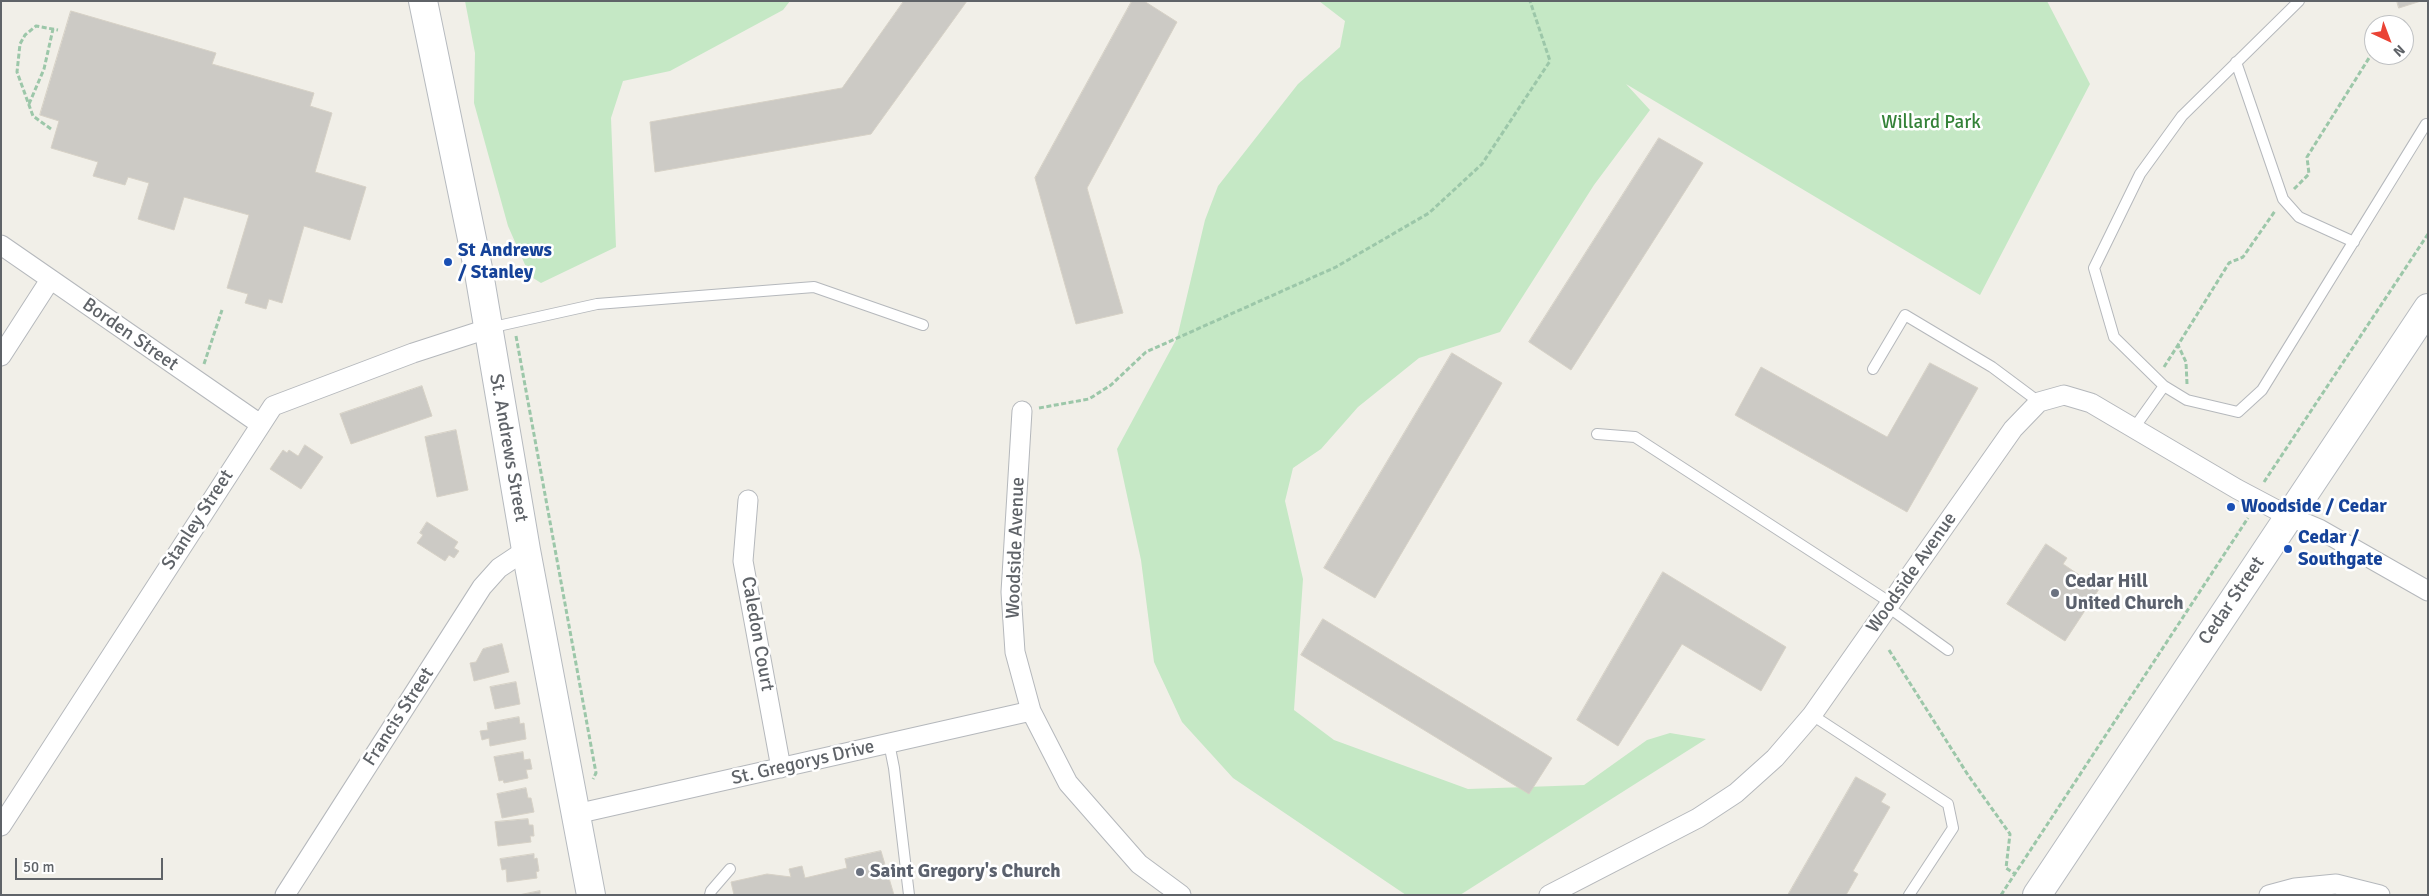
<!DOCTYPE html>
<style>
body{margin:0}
#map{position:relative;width:2429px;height:896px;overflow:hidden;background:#f1efe8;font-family:Signika,sans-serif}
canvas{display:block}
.frame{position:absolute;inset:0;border:2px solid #5f6368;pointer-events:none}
.north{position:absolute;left:2364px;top:15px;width:50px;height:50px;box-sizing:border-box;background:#fff;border:1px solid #bfc1c3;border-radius:50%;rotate:137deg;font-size:14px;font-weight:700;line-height:20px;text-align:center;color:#5f6368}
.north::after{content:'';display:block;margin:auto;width:18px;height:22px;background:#ea4335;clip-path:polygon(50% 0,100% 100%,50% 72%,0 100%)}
.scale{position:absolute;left:15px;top:858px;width:148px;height:22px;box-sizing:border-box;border:2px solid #5f6368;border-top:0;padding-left:6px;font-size:15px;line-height:18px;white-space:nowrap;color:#5f6368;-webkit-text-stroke:4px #fff;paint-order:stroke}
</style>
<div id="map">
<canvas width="2429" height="896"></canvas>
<div class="frame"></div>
<div class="north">N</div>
<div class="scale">50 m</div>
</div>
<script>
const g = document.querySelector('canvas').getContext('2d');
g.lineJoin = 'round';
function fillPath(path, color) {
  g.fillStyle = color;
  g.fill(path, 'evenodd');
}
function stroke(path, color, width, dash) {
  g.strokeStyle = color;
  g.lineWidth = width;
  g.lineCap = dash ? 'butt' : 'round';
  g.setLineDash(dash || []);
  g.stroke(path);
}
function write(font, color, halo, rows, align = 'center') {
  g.font = font + ' Signika,sans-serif';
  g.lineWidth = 5;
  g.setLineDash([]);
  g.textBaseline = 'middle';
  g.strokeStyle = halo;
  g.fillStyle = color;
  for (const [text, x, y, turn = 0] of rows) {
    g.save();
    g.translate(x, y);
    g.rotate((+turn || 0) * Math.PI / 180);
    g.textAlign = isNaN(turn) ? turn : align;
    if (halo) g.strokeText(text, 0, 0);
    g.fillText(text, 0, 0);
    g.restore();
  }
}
fillPath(new Path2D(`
 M465,1h325l-7,9 -113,61 -47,10 -12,37 5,129 -75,36 -11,-7 -22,-50 -34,-123 1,-50z
 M1319,1h728l43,83 -110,211 -354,-211 24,26 -56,75 -94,147 -81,26 -61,49 -37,42 -28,19 -8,33 18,78 -9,131 40,30 134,49 116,-4 63,-45 23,-7 36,6 -246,156h-54l-173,-117 -51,-56 -28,-60 -13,-102 -24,-111 60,-111 28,-118 13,-34 80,-102 42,-37 5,-26z`), '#c5e8c5');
const building = new Path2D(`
 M904,1h63l-96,133 -216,38 -5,-50 192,-34z
 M1132,1h12l33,21 -90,166 36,125 -47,11 -41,-146z
 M2397,1h24l-22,7z
 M71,11l145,42 -4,11 102,29 -4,13 22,7 -17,59 51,15 -16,53 -46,-14 -22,77 -13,-4 -3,10 -21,-6 3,-9 -21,-6 22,-73 -65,-18 -10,33 -36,-11 11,-36 -21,-6 -3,8 -32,-9 5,-14 -47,-14 8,-27 -19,-6z
 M1659,138l44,25 -132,207 -42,-28z
 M1452,353l50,30 -127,215 -51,-30z
 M1930,363l48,25 -71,124 -172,-97 26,-48 126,70z
 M422,386l10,30 -81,28 -11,-30z
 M456,430l12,60 -31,7 -12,-60z
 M305,445l18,12 -22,32 -31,-20 13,-19 4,3 2,-3 9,6z
 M427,522l31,20 -4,6 5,3 -5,7 -5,-3 -4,6 -28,-18 6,-8 -3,-2z
 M2046,544l21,14 -4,6 22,15 4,-5 14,9 -38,58 -58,-37z
 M1663,572l123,75 -25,44 -79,-47 -64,102 -41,-26z
 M1323,619l229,139 -23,36 -228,-139z
 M502,644l7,28 -35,9 -4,-18 6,-1 7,-13z
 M516,682l4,22 -25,5 -5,-22z
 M519,717l1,7 4,-1 2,16 -36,7 -1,-8 -7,2 -2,-9 8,-1 -1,-7z
 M523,752l1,8 6,-1 2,10 -6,1 2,8 -24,5 -1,-3 -4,1 -5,-24z
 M1856,777l30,17 -5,8 9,5 -37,64 5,3 -12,21h-58z
 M526,788l2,10h3l3,14 -32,6 -5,-24z
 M528,819l1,6h4l1,11h-4l1,6 -33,4 -3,-24z
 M881,851l13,44h-160l-3,-13 36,-8 24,3 -2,-8 13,-3 3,12 42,-10 -2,-9z
 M534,854v5l3,-1 2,13 -3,1 1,6 -30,4 -1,-13 -4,1 -2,-11z
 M540,891v4h-21z`);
fillPath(building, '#cccac5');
stroke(building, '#d6d1c6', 1);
const service = new Path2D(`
 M2299,1l-117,115 -42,58 -46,94 20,69 50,49 23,14 51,12 24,-22 164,-266
 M2236,62l47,137 16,18 55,25
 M489,328l108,-24 217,-17 109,38
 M1873,369l32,-54 87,52 47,35
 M2134,428l30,-42
 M1597,434l38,3 256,166
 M1888,607l60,43
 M1812,715l136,89 5,24 -44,67
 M889,743l5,25 15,127
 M710,895l1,-4 19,-22`);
const minor = new Path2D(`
 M1,245l259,179
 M1,356l49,-76
 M1022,411l-11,181 4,60 16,59 37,72 71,81 42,31
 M748,500l-5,61 38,207
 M576,814l455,-103
 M1,826l272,-420 140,-53 74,-24
 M285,895l197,-308 17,-19 27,-18
 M1549,895l149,-77 38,-25 39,-35 37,-43 201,-286 26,-27 25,-7 27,8 146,86 51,27 31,13 109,62
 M2269,895l26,-7 41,-4 44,11`);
const secondary = new Path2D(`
 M423,1l56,272 47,277 65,345
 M2037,895l391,-587`);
stroke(service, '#b5b8bc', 12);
stroke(minor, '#b5b8bc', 21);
stroke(secondary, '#b6babf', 30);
stroke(new Path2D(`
 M29,104l15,-35 9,-40
 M51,129l-18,-13 -16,-44 3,-28 5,-9 11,-9 22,4
 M2294,189l15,-15 -2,-17 67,-107
 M516,336l80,437 -3,6
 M204,364l18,-54
 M2164,367l14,-22
 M2187,384l-1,-22 -8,-17 51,-82 14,-6 32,-46
 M1039,408l50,-9 22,-14 35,-33 190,-85 93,-54 53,-49 68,-103 -20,-60
 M2264,482l164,-248
 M1889,650l79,125 42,59 -4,34 9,6
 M2001,895l247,-377`), '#9cc7a9', 3, [5, 2.5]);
stroke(service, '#fff', 10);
stroke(minor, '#fff', 19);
stroke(secondary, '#fff', 28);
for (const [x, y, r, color] of [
 [448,262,5,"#1a4fb4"],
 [2231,507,5,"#1a4fb4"],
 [2288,549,5,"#1a4fb4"],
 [2055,593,5,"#6b7280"],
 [860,872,5,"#6b7280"]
]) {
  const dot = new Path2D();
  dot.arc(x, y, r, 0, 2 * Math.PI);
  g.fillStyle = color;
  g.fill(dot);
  stroke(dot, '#fff', 2);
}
write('19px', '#348238', '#fff', [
 ["Willard Park",1931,123]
]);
write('bold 19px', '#164399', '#fff', [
 ["St Andrews",458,251],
 ["/ Stanley",458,273],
 ["Woodside / Cedar",2241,507],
 ["Cedar /",2298,538],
 ["Southgate",2298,560]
], 'left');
write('19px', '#5f6368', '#fff', [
 ["Borden Street",130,335,35],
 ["St. Andrews Street",508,448,80],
 ["Stanley Street",198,520,-57],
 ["Woodside Avenue",1016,548,-88],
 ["Woodside Avenue",1912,573,-55],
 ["Cedar Street",2232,601,-56],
 ["Caledon Court",757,634,80],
 ["Francis Street",399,717,-57],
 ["St. Gregorys Drive",803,763,-13]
]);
write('bold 19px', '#5b616d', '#fff', [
 ["Cedar Hill",2065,582],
 ["United Church",2065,604],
 ["Saint Gregory's Church",870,872]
], 'left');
</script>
